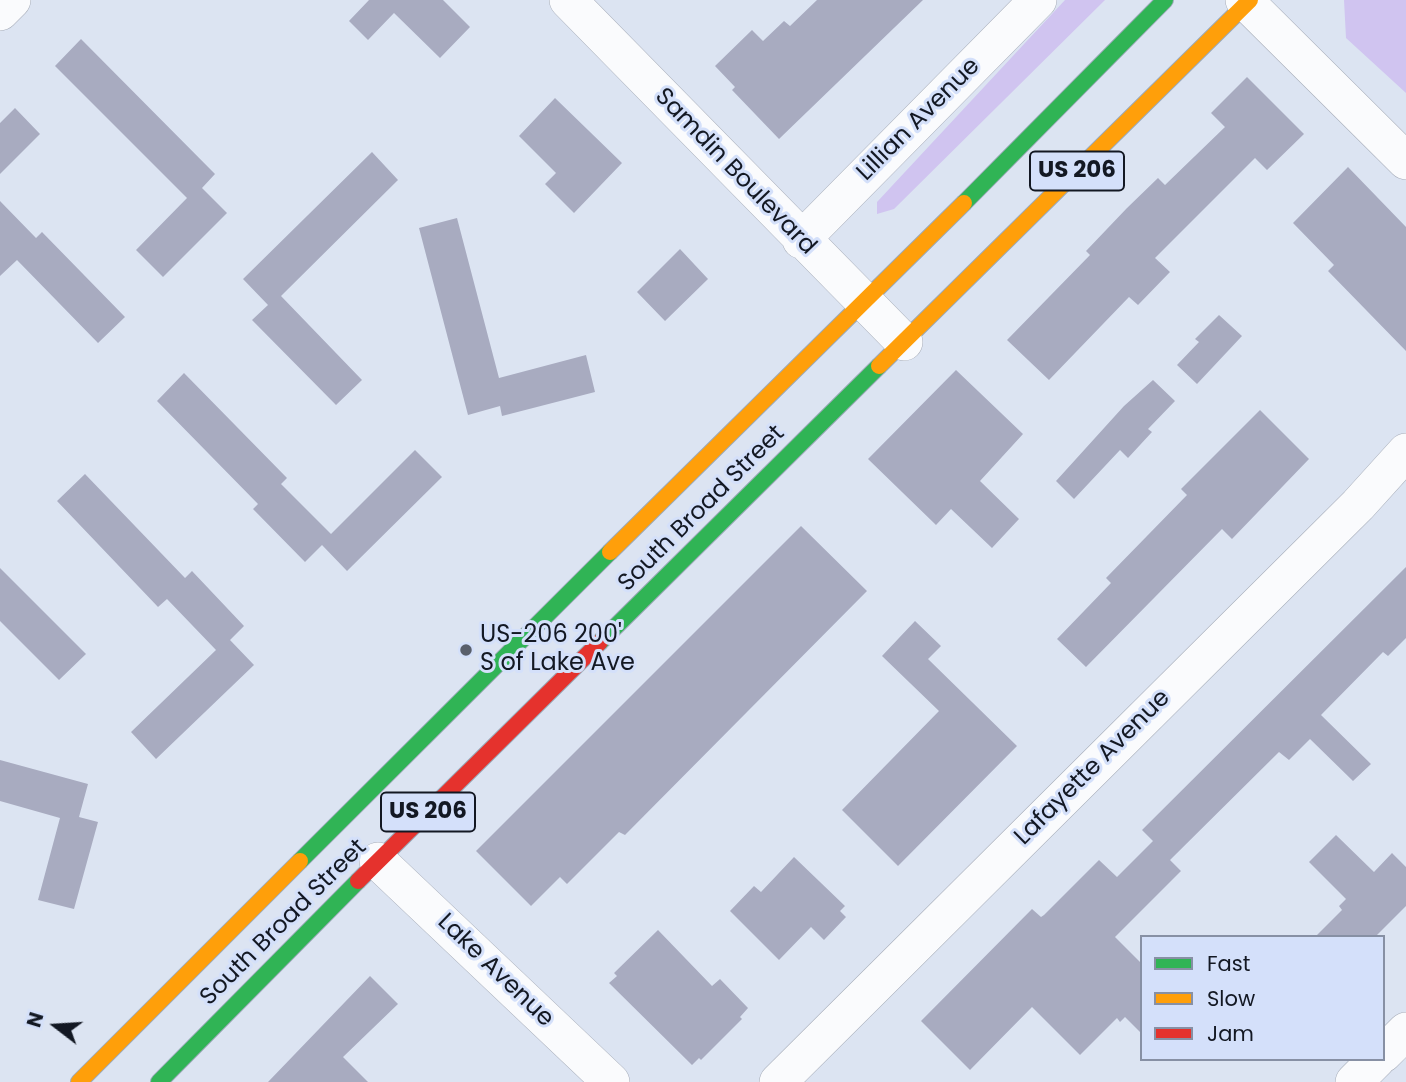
<!DOCTYPE html>
<style>
body{margin:0}
#map{position:relative;width:1406px;height:1082px;overflow:hidden;background:#dce4f2;font-family:Poppins,sans-serif}
canvas{display:block}
.legend{position:absolute;left:1140px;top:935px;width:245px;height:126px;box-sizing:border-box;background:#d4e0fa;border:2px solid #8790a4;margin:0;padding:9px 12px;list-style:none;font-size:21px;color:#131823}
.legend li{display:flex;align-items:center;gap:14px;height:35px}
.legend b{width:35px;border:2px solid #8790a4}
.north{position:absolute;left:21px;top:991px;width:70px;height:70px;-webkit-text-stroke:5px #d4e0fa;paint-order:stroke;rotate:287deg;font-size:19px;font-weight:700;line-height:28px;text-align:center;color:#131823}
.north::after{content:'';display:block;margin:auto;width:24px;height:32px;background:#131823;clip-path:polygon(50% 0,100% 100%,50% 72%,0 100%)}
</style>
<div id="map">
<canvas width="1406" height="1082"></canvas>
<ul class="legend">
<li><b style="height:9px;background:#30b455"></b>Fast</li>
<li><b style="height:9px;background:#ff9f0a"></b>Slow</li>
<li><b style="height:9px;background:#e5322d"></b>Jam</li>
</ul>
<div class="north">N</div>
</div>
<script>
const g = document.querySelector('canvas').getContext('2d');
g.lineJoin = 'round';
function fillPath(path, color) {
  g.fillStyle = color;
  g.fill(path, 'evenodd');
}
function stroke(path, color, width, dash) {
  g.strokeStyle = color;
  g.lineWidth = width;
  g.lineCap = dash ? 'butt' : 'round';
  g.setLineDash(dash || []);
  g.stroke(path);
}
function write(font, color, halo, rows, align = 'center') {
  g.font = font + ' Poppins,sans-serif';
  g.lineWidth = 6;
  g.setLineDash([]);
  g.textBaseline = 'middle';
  g.strokeStyle = halo;
  g.fillStyle = color;
  for (const [text, x, y, turn = 0] of rows) {
    g.save();
    g.translate(x, y);
    g.rotate((+turn || 0) * Math.PI / 180);
    g.textAlign = isNaN(turn) ? turn : align;
    if (halo) g.strokeText(text, 0, 0);
    g.fillText(text, 0, 0);
    g.restore();
  }
}
fillPath(new Path2D(`
 M1065,0h40l-211,209 -17,5v-12z
 M1344,0h62v93l-60,-55z`), '#d0c4f0');
fillPath(new Path2D(`
 M369,0h74l27,27 -30,31 -46,-45 -26,27 -19,-19z
 M817,0h106l-144,139 -47,-49 3,-3 -20,-21 37,-36 11,11 21,-20 6,5z
 M81,39l134,135 -13,14 25,25 -64,64 -27,-27 51,-52 -132,-132z
 M1247,77l57,57 -37,36 -12,-12 -100,100 15,14 -32,33 -9,-8 -80,83 -42,-40 83,-85 -4,-4 41,-43 31,-30 7,7 60,-58 -14,-14z
 M555,98l67,65 -48,50 -29,-29 11,-11 -37,-37z
 M15,108l25,26 -40,40v-51z
 M372,152l26,28 -117,116 81,84 -26,25 -84,-85 16,-15 -25,-26z
 M1348,167l58,60v124l-78,-80 6,-6 -41,-42z
 M0,201l36,37 6,-6 83,85 -27,26 -81,-83 -17,16z
 M457,218l42,160 87,-23 9,37 -93,24 -2,-10 -32,9 -49,-187z
 M680,249l28,30 -43,42 -28,-29z
 M1219,315l23,21 -45,48 -20,-19 22,-23 -4,-3z
 M956,370l67,64 -43,47 39,38 -27,29 -41,-39 -15,16 -68,-66z
 M184,373l103,105 -6,6 50,50 84,-84 27,27 -95,94 -25,-26 -17,17 -52,-53 5,-5 -101,-103z
 M1153,380l22,21 -27,28 4,3 -24,26 -8,-8 -46,49 -18,-18 68,-75z
 M1260,410l49,49 -77,80 -10,-10 -136,138 -29,-28 54,-56 -5,-5 81,-83 -6,-6z
 M85,474l100,104 7,-7 52,55 -14,14 24,25 -98,94 -25,-27 85,-82 -49,-51 -9,8 -101,-106z
 M801,526l66,65 -242,244 -6,-3 -52,52 -7,-7 -29,29 -55,-55z
 M1406,567v71l-18,18 -5,-4 -62,63 50,49 -18,17 -43,-42 -21,21 -10,-8 -109,108 11,11 -66,66 27,27v70l-17,-17 -5,5 -3,-4 -37,37 -48,-48 -62,63 -49,-49 111,-112 9,8 3,-2 55,-55 18,17 36,-36 -11,-11z
 M0,568l86,86 -27,26 -59,-59z
 M915,621l26,25 -13,13 89,87 -119,120 -56,-56 97,-99 -57,-55z
 M0,760l88,24 -9,33 19,5 -24,87 -36,-9 22,-82 -60,-17z
 M1336,835l38,37 18,-19 14,14v39l-31,31h-60l27,-27 -3,-4 7,-7 -37,-37z
 M794,857l51,49 -5,5 6,6 -22,23 -13,-13 -32,33 -49,-49 24,-25 7,6z
 M658,930l54,56 8,-7 28,29 -8,9 2,2 -41,41 -2,-2 -7,7 -83,-82 8,-7 -3,-3z
 M370,976l28,28 -55,53 25,25h-100z`), '#a8abc0');
const street = new Path2D(`
 M568,0l336,342
 M1244,0l162,161
 M0,12l12,-12
 M801,240l237,-240
 M378,861l233,221
 M1383,1054l23,-23
 M778,1082l580,-577 48,-53
 M1354,1082l23,-23`);
const fast = new Path2D(`
 M964,203l201,-203
 M600,642l279,-276
 M300,861l310,-309
 M159,1082l199,-201`);
const slow = new Path2D(`
 M879,366l371,-366
 M610,552l354,-349
 M79,1082l221,-221`);
const jam = new Path2D(`
 M358,881l242,-239`);
stroke(street, '#a7adb9', 38);
stroke(fast, '#9ba9b8', 18);
stroke(slow, '#9ba9b8', 18);
stroke(jam, '#9ba9b8', 18);
stroke(street, '#fafbfd', 37);
stroke(fast, '#30b455', 16);
stroke(slow, '#ff9f0a', 16);
stroke(jam, '#e5322d', 16);
for (const [x, y, r, color] of [
 [466,650,7,"#595f6b"]
]) {
  const dot = new Path2D();
  dot.arc(x, y, r, 0, 2 * Math.PI);
  g.fillStyle = color;
  g.fill(dot);
  stroke(dot, '#d4e0fa', 2.5);
}
for (const [x, y, w] of [
 [1077,171,94],
 [428,812,94]
]) {
  const box = new Path2D();
  box.roundRect(x - w / 2, y - 19.5, w, 39, 5);
  g.fillStyle = '#d4e0fa';
  g.fill(box);
  stroke(box, '#131823', 2);
}
write('bold 23px', '#131823', null, [
 ["US 206",1077,171],
 ["US 206",428,812]
]);
write('24px', '#131823', '#d4e0fa', [
 ["Lillian Avenue",919,120,-45],
 ["Samdin Boulevard",735,172,46],
 ["South Broad Street",702,509,-45],
 ["Lafayette Avenue",1093,768,-45],
 ["South Broad Street",284,923,-45],
 ["Lake Avenue",495,971,44]
]);
write('24px', '#131823', '#d4e0fa', [
 ["US-206 200'",480,636],
 ["S of Lake Ave",480,664]
], 'left');
</script>
